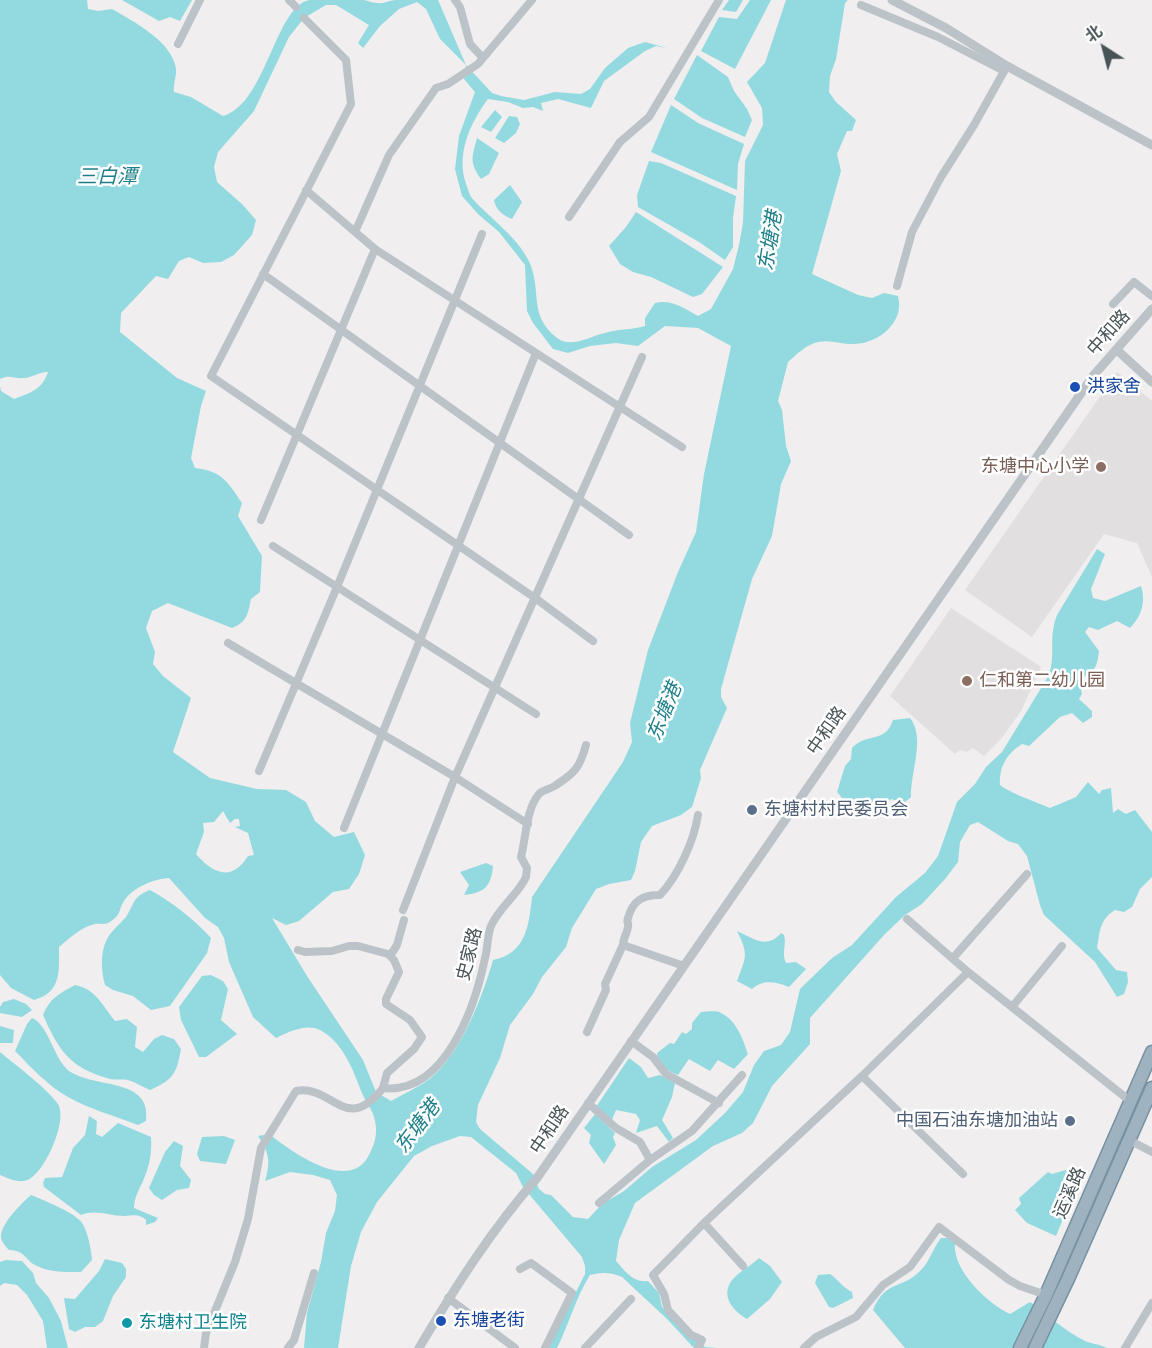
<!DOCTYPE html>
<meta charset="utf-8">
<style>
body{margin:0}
#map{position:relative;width:1152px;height:1348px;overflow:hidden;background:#f0eeee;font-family:Manrope,"Noto Sans SC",sans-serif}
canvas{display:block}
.north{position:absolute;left:1074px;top:18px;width:60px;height:60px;-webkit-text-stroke:4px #fff;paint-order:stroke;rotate:324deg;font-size:16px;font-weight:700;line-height:24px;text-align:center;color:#485358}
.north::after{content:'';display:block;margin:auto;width:21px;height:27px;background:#485358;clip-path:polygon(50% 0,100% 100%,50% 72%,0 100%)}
</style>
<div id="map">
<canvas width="1152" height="1348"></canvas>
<div class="north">北</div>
</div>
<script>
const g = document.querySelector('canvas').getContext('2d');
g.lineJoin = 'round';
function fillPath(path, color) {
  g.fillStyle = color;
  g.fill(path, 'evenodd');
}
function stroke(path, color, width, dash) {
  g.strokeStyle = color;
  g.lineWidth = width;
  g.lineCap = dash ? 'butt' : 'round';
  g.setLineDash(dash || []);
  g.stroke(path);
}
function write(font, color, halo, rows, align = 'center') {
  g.font = font + ' Manrope,"Noto Sans SC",sans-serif';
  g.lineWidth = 5;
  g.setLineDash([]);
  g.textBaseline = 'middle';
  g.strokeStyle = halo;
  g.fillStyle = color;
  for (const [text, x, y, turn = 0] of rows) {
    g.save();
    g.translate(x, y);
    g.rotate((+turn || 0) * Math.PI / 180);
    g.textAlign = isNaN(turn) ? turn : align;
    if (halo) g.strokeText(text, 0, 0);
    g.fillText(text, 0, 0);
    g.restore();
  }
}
fillPath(new Path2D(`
 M1117,372l35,29v176l-15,-34 -33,-9 -72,103 -67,-47z
 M951,608l90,59 -20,44 -20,28 -17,17 -11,-8 -6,4 -7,-2 -5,4 -65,-58z`), '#e1dfdf');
fillPath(new Path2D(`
 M0,0h87l1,9 10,2 14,-2c21,12 61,33 64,60 1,7 -3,13 -2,23l17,5 32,19c43,-12 52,-109 86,-116 10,0 44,0 55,0 5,1 9,3 14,3 6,1 12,-3 18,-3 14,0 28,0 42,0l28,65 26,28 9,3 23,4 31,-8 26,2 9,-5 15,-21 23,-20 17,-6 22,6 -11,-2 -11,5 -41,30 -13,27 -33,-9 -17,4 2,8 -10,-4 -10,1 -15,-6 -20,-3c-18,24 -32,55 -22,85 2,5 3,9 5,13 18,21 50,42 60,69 10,27 -2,50 26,72 14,11 33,-2 48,-5 12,-4 26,-3 40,-7v-8l10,-15c16,-4 29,5 43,13l13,-7 22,-40 6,-24 4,-22 2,-62 18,-36 -1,-17 -15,-26 18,-19 21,-63h62l-3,3 -9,56 -6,17 -1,16 7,10 20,18 -4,11h-5l-10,23 4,17 -29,103 46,21 14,3 12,-5 14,3c7,25 -18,47 -43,48 -12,1 -24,-5 -37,-2 -11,2 -22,13 -30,20l-10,39 4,9 4,36 5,15 -10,23 -9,52 -20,43 -31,110v8l6,11 -27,62 1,8 -9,29 -11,8 -29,11 -11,16 -6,29 -4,9 -22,4 -13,5 -24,39 -6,19 -24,30 -9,17 -23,31 -10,33 -22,47 -2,17 4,7 53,45 6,15 6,5 6,1 22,22 15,2 14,-15 22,-13 28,-24 44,-27 29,-27 18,-21 11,-27 10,-14 17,-6 9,-13 10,-43 32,-31 20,-13 44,-48 29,-24 13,-17 19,-54 18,-18 11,-17 16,-15 47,-77c7,-21 -1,-37 8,-60l40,-66 8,5 -14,35 2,9 12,3 36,-15c5,15 1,30 -11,42l-13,-7 -19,9 -9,-3 -4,5 14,19c-2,15 -3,20 -17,27l-2,7 2,9 -3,5 13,12v6l-9,6 -11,-10 -12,4 -31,29 -7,-2c-15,10 -23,22 -22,41 8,7 38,18 50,23l26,-11 12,-15 11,12 3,-4 9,-2 2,25 5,-4 8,5 9,-4 17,22v45l-12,12 -8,18 -8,5 -9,-2c-16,10 -15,22 -18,38l19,22 11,2 1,10 -4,12 -7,3 -22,-35 -51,-47 -4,-10 -13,-49 -9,-12 -10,-3 -30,-19 -8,3 -10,17 -2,20 -13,17 -23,25 -17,11 -21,20 -74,83v26l-38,42 -19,37 -11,10 -29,13 -78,57 -16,37 -3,21c9,10 17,22 32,20l11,12 3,14 43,40 13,1h-24l-27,-29 -45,-42c-11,-5 -20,-5 -32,-2 -14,22 -21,49 -33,73h-9l37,-74v-8l-3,-9 -59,-70 -7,-14 -45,-36 -11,-1 -28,10 -18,10 -37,46 -16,30 -10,34 -13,82h-34l3,-35 14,-51 5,-29 9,-22 2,-16 -7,-15 -17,-5 -23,-3 -25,9c6,-20 4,-28 -7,-45l11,-2c22,17 82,62 101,19 6,-12 8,-22 4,-36 -2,-8 -9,-16 -12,-24 -9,-23 -19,-51 -42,-63 -13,-7 -32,2 -44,8l-23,-21 -24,-55 -5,-24 -6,-11 -13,-9 -36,-40c-15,1 -36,9 -45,23 -7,11 -1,13 -16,22 -4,2 -8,0 -13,1 -14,3 -25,14 -36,23 0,24 3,45 -25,53l-23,-12 -11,-13v-589l1,5 13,8c16,-6 28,-9 34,-27 -10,0 -16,6 -24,6 -10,1 -14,-4 -24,1zM417,2l9,7 14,30 26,26 -2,14 11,13 -16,44 -4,33 7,27 16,18 21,18 26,33 2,46 6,12 20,26 15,4 22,-7 26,-3 22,3 27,-20 33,2 33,18 -27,128 -8,58 -18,40 -30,78 -18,73 2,19 -9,20 -91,135c-3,28 -6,57 -39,63 -10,36 -34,98 -65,120 -11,8 -25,14 -37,21l-15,-9 -13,-32 -56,-84 -35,-58 14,7 13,-4 34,-29 16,-3 10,-15 6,-19 -11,-23 -20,5 -19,-16 -9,-19 -20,-12 -29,-1 -47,-11 -37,-26 18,-54 -28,-22 -10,-12 2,-12 -9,-24 6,-17 16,-8 64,25c15,-6 16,-14 19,-29l9,-7 2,-36 -24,-40 4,-13c-14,-21 -20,-32 -47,-35l-4,-10 10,-52 5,-15 -29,-13 -57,-46 1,-19 35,-37 12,3 11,-18 10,-4 14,6 18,-1 13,-7 18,-20 4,-15 -13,-15 -26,-23 -3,-15 4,-15 36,-41 35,-74 15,-19 22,-13h10l33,20 -11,18 5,5 17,-22 19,-17zM223,811l7,12 5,-4h4l1,7 -5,1 13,6 6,22 -6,1c-16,26 -35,18 -52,-2l8,-22 -1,-9 11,-1z
 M122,0h70l-12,21 -10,-4 -11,4z
 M729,0h14l-7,12 -14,-2z
 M750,0h21l-36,69 -34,-18 18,-34 18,2z
 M697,55l31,22 6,14 13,18 5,11 -7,17 -43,-19 -28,-19z
 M671,105l27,18 46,21 -6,20 -1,26 -86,-38z
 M495,110l7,7 -11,15 -10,-5z
 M509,116l8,1 3,7 -4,9 -12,10 -9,-5z
 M477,138l22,15 -10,21 -8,5c-12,-17 -9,-22 -4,-41z
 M649,161l12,2 75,33 -3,22v29l-8,13 -26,-18 -61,-35 -1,-12z
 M510,185l12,17 -10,17c-10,-4 -16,-9 -18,-19z
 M636,212l87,55 -21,27 -9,3 -42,-20 -18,-5 -13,-8 -11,-18 17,-19z
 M910,718c16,19 0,56 1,79l-7,6 -13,-4c-11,12 -31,16 -45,4 -3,-3 -6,-8 -9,-11l8,-26 6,-7 1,-11c15,-16 33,-4 41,-28z
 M486,863l7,3c-2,21 -9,27 -29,29l5,-10 -9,-13z
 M150,890c22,12 44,29 61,48l-4,15 -37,53 -19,4 -18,-14 -20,-6 -8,-5c-4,-14 -5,-33 2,-46 5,-9 13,-15 19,-22 9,-14 6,-20 24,-27z
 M737,931c16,7 30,19 44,2l3,2c3,10 -3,18 2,28l10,-1 10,7 -17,18c-14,-5 -25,-8 -37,2l-15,-8c9,-24 12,-26 0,-50z
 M211,975l12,6 5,8 -7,31 16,14 -31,23h-7l-18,-37 -2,-13 23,-31z
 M75,985c21,4 27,20 40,36l12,-2 10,8 -2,20 8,5 11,-13 8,-4 12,4 7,10c-4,24 -8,31 -31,41 -7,-3 -15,-8 -22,-10 -5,-1 -12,0 -18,-1 -40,-11 -51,-28 -67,-64 6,-16 17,-22 32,-30z
 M14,999l12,5 6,6 -10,7 -22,-4v-6l3,-5z
 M701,1012c6,0 15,-2 20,1 15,7 22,26 27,41l-14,15 -16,-9 -8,11 -21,-12 -11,16c-12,-5 -20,-9 -21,-22l13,-10 4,1 8,-12 4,2 6,-5v-6z
 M32,1018c17,7 21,40 37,53 26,18 83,6 77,50l-8,4c-23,-9 -49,-16 -70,-28 -20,-11 -37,-30 -53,-46l12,-27z
 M0,1026l14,4 -1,13h-13z
 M0,1052c13,11 53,41 59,54 7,18 -13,62 -28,72 -10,7 -21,1 -31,-3z
 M629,1058l12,9 7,11 12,-3 15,8 -3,14 -10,23 11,18 -4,4 -12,-16 -21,7 4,-13 -4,-6 -20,-4 -5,12 -15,-15z
 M595,1114l20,19 -2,4 3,8 -12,19 -15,-21 2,-8 -7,-7z
 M89,1116l8,5 -1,13 6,3 16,-14 33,14c1,14 -1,26 -6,39 -4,11 -11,20 -11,32l24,10 -3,4 -9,3v-5c-8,-7 -13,-4 -22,-4 -15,0 -28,-7 -43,-1l-37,-28 -1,-4 2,-5 17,-1 11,-29 12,-13z
 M224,1136l11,4 -9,24 -26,-3 -3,-7 5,-17z
 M174,1141l9,5 -3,20 11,14 -2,8 -12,2 -15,10 -8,-5 -5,-7 16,-36z
 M1069,1169l9,1 4,3 -26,63 -29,-13 -12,-13 6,-6 -2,-6 29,-26 4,2z
 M31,1195c12,5 45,18 51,28 6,9 9,26 10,37l-11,12c-14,0 -30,1 -44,-6 -13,-6 -10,-15 -28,-16 -3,-3 -7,-8 -8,-12 -1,-14 20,-34 30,-43z
 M941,1238h8l6,5c-3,27 33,61 55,71l20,-12c18,13 35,29 55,39 7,3 14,3 22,7h-202l-32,-38c12,-30 30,-21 47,-39 9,-8 13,-23 21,-33z
 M759,1258l11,8 12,16 -12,17 -23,20c-16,-9 -29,-27 -11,-43 7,-7 16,-11 23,-18z
 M105,1259l17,4 4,6v8l-13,19 -10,25 -8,6h-10l-10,5 -6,-3 -5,-31 11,1 24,-28z
 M6,1260l16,1 11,12 3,10 13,15 12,23 7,27h-21l-4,-27 -16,-26 -10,-10 -13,-2 -4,3v-24z
 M830,1274c9,6 12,13 22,18l1,6 -20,10 -4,-1 -14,-24 3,-8z`), '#93dae0');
const trunk = new Path2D(`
 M1020,1348l26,-53 106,-243
 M1035,1348l33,-69 84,-191`);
stroke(trunk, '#7691a2', 15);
stroke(new Path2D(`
 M289,0l7,7
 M455,0l5,7 10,37 13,14
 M861,5l77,32 66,34
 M304,18l42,42 5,44 -140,272 324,222 58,43
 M178,44l22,-44
 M306,190l69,59 307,198
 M569,217l51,-75 29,-25 70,-117
 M355,232l34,-77 47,-67 12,-4 30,-20 54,-64
 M263,274l366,261
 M897,286l15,-54 29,-55 33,-52 33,-59
 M1113,304l21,-22 18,14
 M261,520l114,-271
 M273,546l263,168
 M228,643l227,134 73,47
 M259,771l78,-184 145,-353
 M344,828l192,-475
 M403,910l52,-133 187,-420
 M907,919l61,53 162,129
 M623,945l61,21
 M298,950l7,2 27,-1 17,-5h9l30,8 6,6 5,12 -13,27v5l24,16 12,17 -8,12 -27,24 -4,15
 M390,956l7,-11 7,-25
 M953,958l74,-84
 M1012,1007l50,-61
 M587,1032l19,-42 -1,-6 18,-39c0,-7 4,-11 5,-18 1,-5 -2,-4 0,-9 5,-18 15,-23 32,-23 18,-19 34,-54 38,-80
 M631,1041l22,16 13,17 53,29
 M862,1076l101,98
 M588,1103l28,25 24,14 10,18
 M1129,1140l23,12
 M599,1203l51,-43 42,-29 50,-56
 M704,1223l39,43
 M520,1269l11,-6 41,30 -27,55
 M448,1298l67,50
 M204,1348l2,-15 29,-71 13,-43 13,-71 35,-57c37,-7 49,45 87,-3 62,7 92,-81 102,-130 3,-10 2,-22 6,-32 7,-17 29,-34 35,-49l1,-9 -6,-11c5,-19 5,-48 18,-63 4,-4 12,-5 17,-9 19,-12 24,-18 30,-40
 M288,1348l6,-8 20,-67
 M585,1348l46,-49
 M698,1348l4,-8 -11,-5 -23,-25 -4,-16 -11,-19 51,-52 158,-147 106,-104
 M804,1348l12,-11 40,-20 27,-32 27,-18 29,-40 70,53 11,6 26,9
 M1125,1348l27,-45`), '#bbc3c8', 8);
stroke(new Path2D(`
 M892,0l54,28 61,38 145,79
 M1117,350l35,32
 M419,1348c35,-59 73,-119 118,-170l556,-802 59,-67`), '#bbc3c8', 9);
stroke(trunk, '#9eb2c0', 12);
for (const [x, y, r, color] of [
 [1075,387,6,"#1a4fb4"],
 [1101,467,6,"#8d6e63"],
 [967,681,6,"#8d6e63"],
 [752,810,6,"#5c6f8a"],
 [1070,1121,6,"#5c6f8a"],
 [441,1321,6,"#1a4fb4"],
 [127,1323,6,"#0f9aa8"]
]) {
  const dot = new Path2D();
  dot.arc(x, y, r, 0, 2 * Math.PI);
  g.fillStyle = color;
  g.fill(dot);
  stroke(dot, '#fff', 2);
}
write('18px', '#485358', '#fff', [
 ["中和路",1109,333,-48],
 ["中和路",827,731,-55],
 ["史家路",470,954,-76],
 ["中和路",550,1130,-56],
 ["运溪路",1070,1193,-66]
]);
write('18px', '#164399', '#fff', [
 ["洪家舍",1087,387],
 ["东塘老街",453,1321]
], 'left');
write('18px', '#785e54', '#fff', [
 ["东塘中心小学",1089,467],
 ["仁和第二幼儿园",979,681,"left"]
], 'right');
write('18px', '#4e5e75', '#fff', [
 ["东塘村村民委员会",764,810],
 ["中国石油东塘加油站",1058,1121,"right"]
], 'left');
write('18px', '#0d838f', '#fff', [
 ["东塘村卫生院",139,1323]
], 'left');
write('italic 20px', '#1d7f88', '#fff', [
 ["三白潭",107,177],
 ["东塘港",771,241,-81],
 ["东塘港",665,712,-68],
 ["东塘港",418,1127,-53]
]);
</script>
